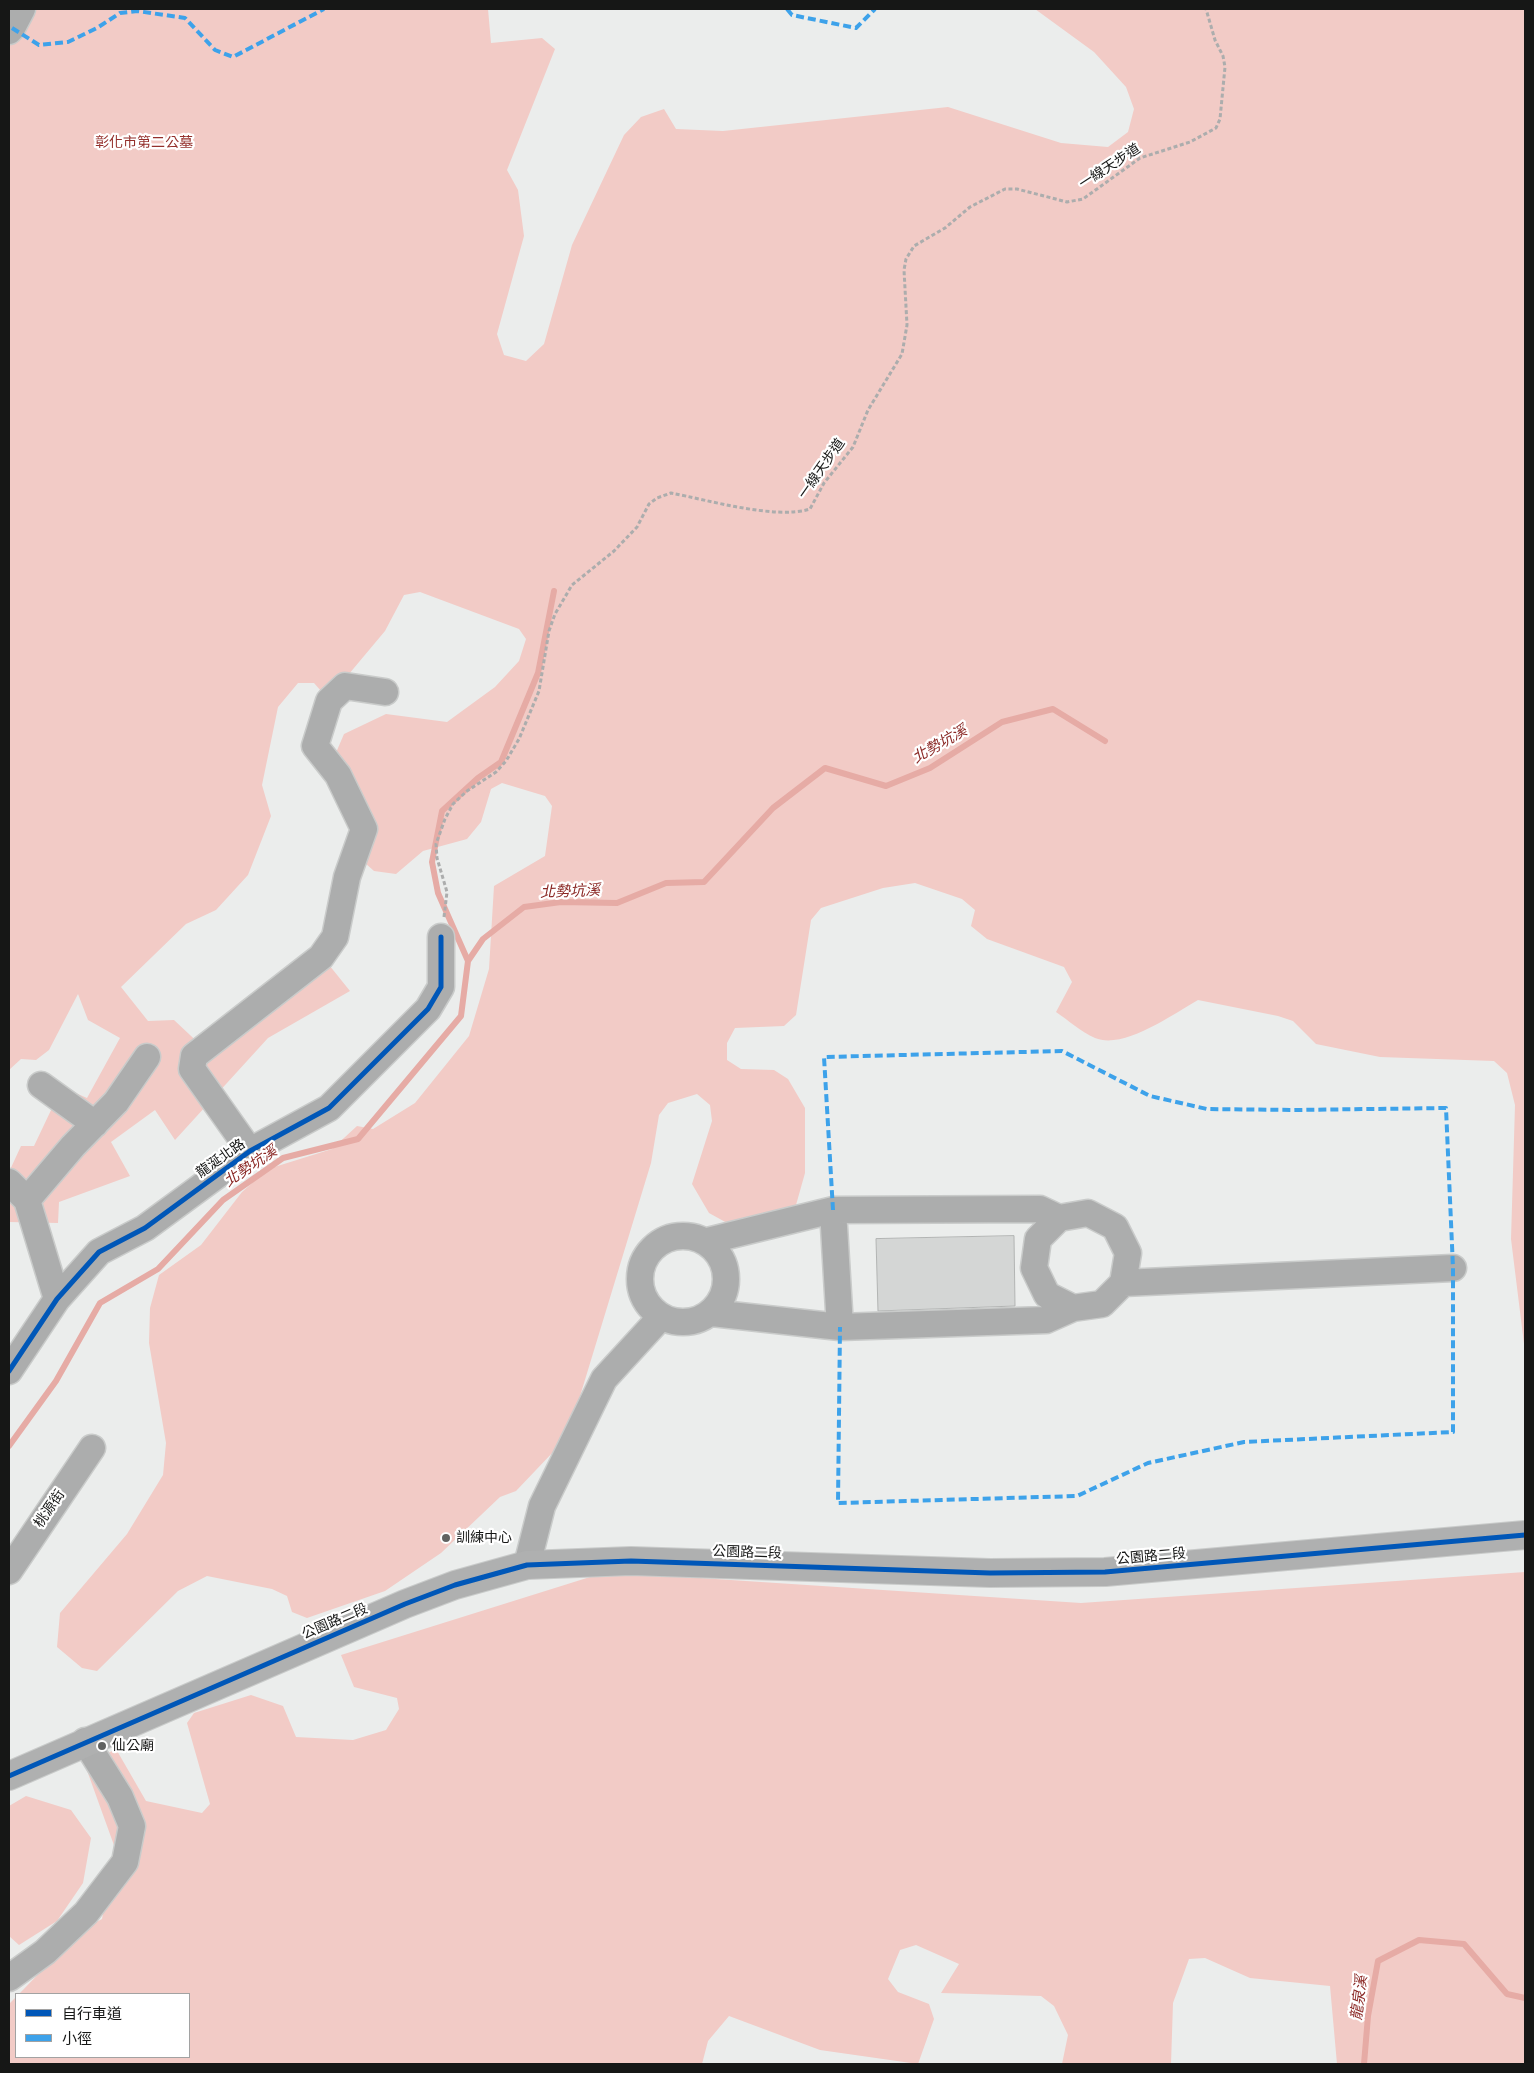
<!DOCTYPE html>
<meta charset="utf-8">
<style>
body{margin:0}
#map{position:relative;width:1534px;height:2073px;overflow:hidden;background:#ebedec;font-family:"DejaVu Sans","Noto Sans TC",sans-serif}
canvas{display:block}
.frame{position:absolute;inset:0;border:10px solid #161716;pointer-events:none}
.legend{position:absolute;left:15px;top:1993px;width:175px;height:65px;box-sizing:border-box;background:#fff;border:1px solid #a2a2a2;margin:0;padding:6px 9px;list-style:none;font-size:15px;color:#161716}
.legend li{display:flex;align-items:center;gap:10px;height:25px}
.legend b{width:25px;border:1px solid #a2a2a2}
</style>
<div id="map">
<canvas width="1534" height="2073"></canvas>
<div class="frame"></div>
<ul class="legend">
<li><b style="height:6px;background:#0057b8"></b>自行車道</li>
<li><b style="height:6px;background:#3da2ea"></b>小徑</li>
</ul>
</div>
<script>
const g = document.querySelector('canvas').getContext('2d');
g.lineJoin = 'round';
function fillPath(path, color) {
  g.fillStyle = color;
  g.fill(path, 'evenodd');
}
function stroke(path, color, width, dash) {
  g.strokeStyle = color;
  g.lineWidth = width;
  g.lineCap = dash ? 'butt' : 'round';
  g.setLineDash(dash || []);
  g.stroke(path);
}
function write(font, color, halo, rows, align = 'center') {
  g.font = font + ' "DejaVu Sans","Noto Sans TC",sans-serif';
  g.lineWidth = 4.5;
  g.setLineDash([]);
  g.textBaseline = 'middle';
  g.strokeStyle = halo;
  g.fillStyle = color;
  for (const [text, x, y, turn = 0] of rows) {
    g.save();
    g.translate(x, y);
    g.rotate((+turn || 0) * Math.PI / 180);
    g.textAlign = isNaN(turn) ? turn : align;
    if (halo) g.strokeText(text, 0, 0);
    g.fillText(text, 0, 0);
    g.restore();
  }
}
fillPath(new Path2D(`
 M29,9h459l3,34 51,-5 13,11 -48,121 11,20 6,46 -27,98 7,21 22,6 18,-17 28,-99 52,-110 17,-18 23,-8 12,20 47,2 225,-24 113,36 47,4 20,-15 6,-23 -8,-22 -32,-35 -59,-43h490v1343l-14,-113 4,-134 -8,-32 -13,-12 -114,-4 -64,-13 -23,-23 -15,-5 -80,-16c-25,14 -74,50 -103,38 -14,-6 -27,-18 -39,-26l16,-30 -8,-15 -77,-28 -16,-13 4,-16 -13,-11 -47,-16 -32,5 -62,20 -10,12 -15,95 -12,11 -49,2 -8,15v17l14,9 33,1 14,9 17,29v65l-9,32 -43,23 -15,1 -29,-16 -17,-29 20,-63 -2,-16 -13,-11 -29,9 -9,12 -8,48 -74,243 -22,44 -39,41 -16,6 -59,56 -56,38 -78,27 -15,-6 -5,-16 -15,-7 -65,-13 -29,15 -81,80 -15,-3 -25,-21 3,-34 67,-79 36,-59 3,-32 -17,-100 1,-35 9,-33 42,-30 41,-53 26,-23 64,-20 25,-23 16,3 42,-26 54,-67 20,-67 5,-83 51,-30 7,-50 -7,-10 -43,-13 -11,6 -10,33 -14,17 -44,12 -27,23 -22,-3 -9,-8 -30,-108 9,-21 42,-20 61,8 48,-35 24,-26 7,-22 -7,-10 -99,-37 -16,3 -19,36 -57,68 -14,-16h-16l-20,24 -16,78 9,31 -23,59 -32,35 -30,14 -65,63 27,34 26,-1 32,30 115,-95 29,36 -82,47 -93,102 -20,-30 -44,32 19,34 -71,26 -1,21 -49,-1v-50l12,-26h13l28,-59 25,11 33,-60 -32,-18 -10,-26 -29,56 -13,10 -15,-1 -12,11v-1041z
 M1525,1572v492h-188l-7,-78 -80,-8 -45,-20 -16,1 -16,44 -2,61h-109l6,-29 -14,-29 -13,-10 -100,-3 18,-29 -43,-19 -16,5 -12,29 10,13 31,12 5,15 -16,45 -98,-14 -91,-34 -21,25 -6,23h-693v-60l7,-7v60h173v-63h-170l62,-64 21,-11 13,-71 -30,-83 31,-16 30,52 56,12 8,-9 -23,-81 7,-10 57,-18 32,11 13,31 57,3 33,-10 13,-21 -2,-11 -43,-11 -13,-32 249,-78 34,-4 457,30z
 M26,1796l45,14 20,28 -8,45 -26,38 -38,24 -10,-9v-130z`), '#f2cbc6');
stroke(new Path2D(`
 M468,961l-30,-68 -6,-31 10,-51 36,-33 23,-16 37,-89 16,-82
 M9,1446l47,-65 44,-78 58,-34 65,-69 60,-42 75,-19 103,-123 7,-55 15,-22 41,-32 37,-5 56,1 49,-20 38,-1 69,-74 52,-40 61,18 44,-18 72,-46 51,-13 52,32
 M1364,2064l4,-48 10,-55 41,-21 45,4 43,50 18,4`), '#e6aba5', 6);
const building = new Path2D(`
 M1014,1236l1,70 -137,5 -2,-72z`);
fillPath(building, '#d4d6d5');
stroke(building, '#b2b4b3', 1);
const minor = new Path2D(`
 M9,31l3,-3 10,-19
 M41,1085l54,39
 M250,1151l-58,-82 2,-13 127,-99 14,-20 12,-60 17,-48 -26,-54 -23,-29 14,-45 16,-15 40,6
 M9,1182l18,18 30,99
 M27,1200l46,-54 43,-44 31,-45
 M640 1279a43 43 0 1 1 86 0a43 43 0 1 1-86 0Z
 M707,1241l126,-31
 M1123,1283l330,-15
 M712,1313l128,14 206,-7 27,-12 29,-4 21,-21 5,-30 -13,-26 -27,-14 -29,5 -21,21 -4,29 13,27 26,13
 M840,1327l-7,-117 207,-1 19,9
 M9,1371l48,-72 42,-47 46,-24 105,-77 79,-43 99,-99 13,-22v-50
 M527,1565l15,-59 62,-127 56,-61
 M9,1571l83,-123
 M9,1978l36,-26 41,-39 39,-51 7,-36 -12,-29 -35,-56`);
const major = new Path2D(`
 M9,1776l396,-172 50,-19 72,-20 104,-4 359,12 115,-1 420,-37`);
stroke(minor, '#c9cbca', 29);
stroke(major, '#c9cbca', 30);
stroke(new Path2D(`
 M444,917l3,-25 -10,-34 -1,-14 9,-25 8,-15 14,-13 29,-19 10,-11 13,-22 20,-48 10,-60 6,-17 17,-29 42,-34 23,-24 12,-23 8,-6 14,-5c37,7 105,27 139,16l14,-26 29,-36 15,-37 34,-56 5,-29 -3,-55 2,-11 8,-13 31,-18 25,-21 35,-18h12l50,13 16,-3 57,-41 50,-16 26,-14 4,-9 5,-52 -2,-11 -8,-16 -9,-31`), '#acadad', 3, [4, 2.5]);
stroke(minor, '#acadad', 26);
stroke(major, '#afb0b0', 28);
stroke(new Path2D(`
 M787,9l5,6 64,13 19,-19
 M12,28l27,17 29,-3 29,-14 23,-15 17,-2 48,7 30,32 18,7 91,-48
 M833,1210l-9,-153 238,-6 88,45 57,13 87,1 152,-2 7,160v164l-209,10 -96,21 -71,33 -239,7 2,-176`), '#3da2ea', 4, [8, 4]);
stroke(new Path2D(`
 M9,1371l48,-72 42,-47 46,-24 105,-77 79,-43 99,-99 13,-22v-50
 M9,1776l396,-172 50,-19 72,-20 104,-4 359,12 115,-1 420,-37`), '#0057b8', 5);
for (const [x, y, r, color] of [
 [446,1538,5,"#616261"],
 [102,1746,5,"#616261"]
]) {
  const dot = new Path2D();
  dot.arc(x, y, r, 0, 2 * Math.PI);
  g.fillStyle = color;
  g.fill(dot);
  stroke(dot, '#fff', 2);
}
write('14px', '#94302c', '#fff', [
 ["彰化市第二公墓",144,143]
]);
write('14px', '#161716', '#fff', [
 ["一線天步道",1110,167,-33],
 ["一線天步道",822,469,-55],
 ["龍涎北路",221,1159,-35],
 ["桃源街",50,1509,-56],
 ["公園路二段",747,1553,2],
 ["公園路二段",1151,1557,-5],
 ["公園路二段",335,1622,-23]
]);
write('14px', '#161716', '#fff', [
 ["訓練中心",456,1538],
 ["仙公廟",112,1746]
], 'left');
write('italic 15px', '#8a2724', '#fff', [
 ["北勢坑溪",940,745,-30],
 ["北勢坑溪",570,892,-2],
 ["北勢坑溪",251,1167,-34],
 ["龍泉溪",1360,1998,-83]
]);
</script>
